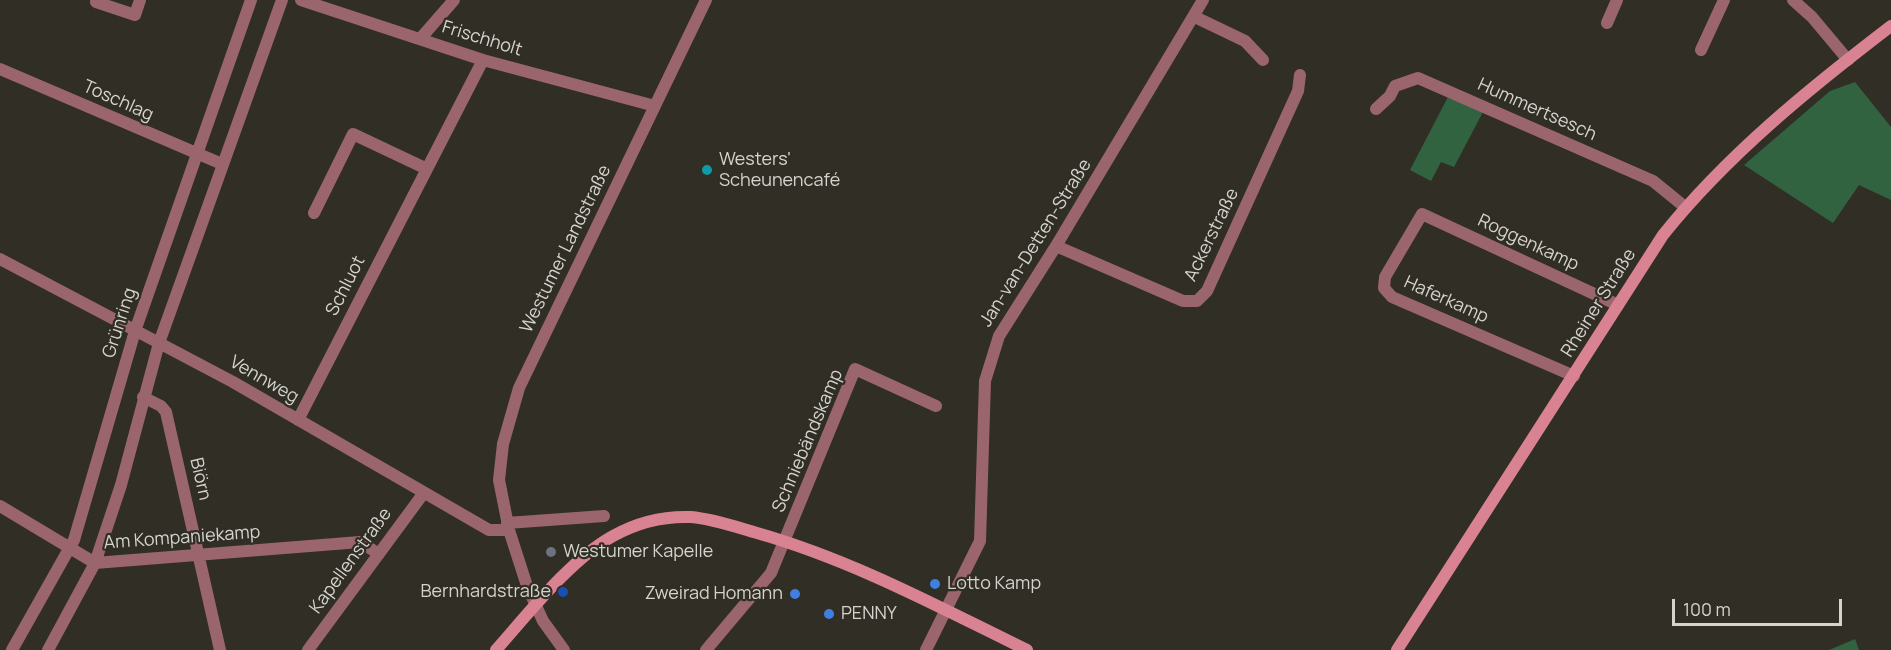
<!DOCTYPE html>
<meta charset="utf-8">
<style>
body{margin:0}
#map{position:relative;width:1891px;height:650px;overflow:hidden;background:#302e25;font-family:Manrope,sans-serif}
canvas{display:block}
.scale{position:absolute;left:1672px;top:599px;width:170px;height:27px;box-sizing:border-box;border:3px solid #d4d3ce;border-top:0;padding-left:8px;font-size:18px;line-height:21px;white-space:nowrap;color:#d4d3ce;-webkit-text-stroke:4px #302e25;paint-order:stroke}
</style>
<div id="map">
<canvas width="1891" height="650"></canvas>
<div class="scale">100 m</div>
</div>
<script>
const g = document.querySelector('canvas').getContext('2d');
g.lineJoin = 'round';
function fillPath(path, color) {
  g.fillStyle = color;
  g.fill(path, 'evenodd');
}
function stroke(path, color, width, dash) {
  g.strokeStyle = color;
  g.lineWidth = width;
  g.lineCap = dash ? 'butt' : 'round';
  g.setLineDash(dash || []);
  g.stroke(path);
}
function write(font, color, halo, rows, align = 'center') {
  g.font = font + ' Manrope,sans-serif';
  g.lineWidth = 4.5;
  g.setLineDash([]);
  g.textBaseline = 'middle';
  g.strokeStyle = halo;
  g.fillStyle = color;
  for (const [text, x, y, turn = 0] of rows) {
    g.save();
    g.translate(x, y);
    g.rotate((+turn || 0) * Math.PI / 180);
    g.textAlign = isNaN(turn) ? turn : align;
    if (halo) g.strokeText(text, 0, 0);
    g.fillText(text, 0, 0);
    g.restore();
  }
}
fillPath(new Path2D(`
 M1855,82l36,45v73l-32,-15 -26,38 -89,-58 86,-74z
 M1449,95l35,15 -30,57 -13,-5 -10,19 -21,-11z
 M1855,639l4,11h-30z`), '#326341');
stroke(new Path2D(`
 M301,0l182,60 172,46
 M1793,0l19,17 36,43
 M96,2l39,13 5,-15
 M1195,17l50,24 18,19
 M1607,23l10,-23
 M420,39l34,-39
 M1701,50l23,-50
 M0,69l222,95
 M1376,109l14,-13 5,-10 23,-8 235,103 32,26
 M314,213l39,-79 74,35
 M1056,246l127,55h14l10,-10 91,-200 2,-16
 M0,259l233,123 256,148h20
 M1574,376l-182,-79 -8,-9 1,-11 37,-63 196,91
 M143,397l18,9 5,6 54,238
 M298,420l185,-360
 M0,506l95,57 265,-21 19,12
 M507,523l97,-7
 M12,650l62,-110 61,-209 116,-331
 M48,650l47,-87 26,-78 38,-142 123,-343
 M308,650l115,-156
 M564,650l-21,-29 -16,-35 -18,-56 -10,-50 4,-36 16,-56 187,-388
 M706,650l65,-77 84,-204 81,37
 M926,650l54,-109 5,-160 14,-45 57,-90 147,-246`), '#9b656e', 12);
stroke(new Path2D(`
 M496,650c32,-36 75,-91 117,-114 23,-13 51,-20 78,-19 23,2 45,10 66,16 95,27 182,74 270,117
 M1397,650l266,-415c64,-80 147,-147 228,-209`), '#d98392', 12);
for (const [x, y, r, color] of [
 [707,170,6,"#0f9aa8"],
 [551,552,6,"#6b7280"],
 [935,584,6,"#3f7fe0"],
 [563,592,6,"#1a4fb4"],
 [795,594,6,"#3f7fe0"],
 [829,614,6,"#3f7fe0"]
]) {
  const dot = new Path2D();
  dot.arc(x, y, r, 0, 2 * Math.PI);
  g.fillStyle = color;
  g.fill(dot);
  stroke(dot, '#302e25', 2);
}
write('18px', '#d4d3ce', '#302e25', [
 ["Frischholt",482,39,17],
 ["Toschlag",118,101,24],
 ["Hummertsesch",1537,110,24],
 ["Ackerstraße",1212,235,-64],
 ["Jan-van-Detten-Straße",1036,243,-58],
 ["Roggenkamp",1528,243,25],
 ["Westumer Landstraße",566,249,-64],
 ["Schluot",346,286,-63],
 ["Haferkamp",1446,300,24],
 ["Rheiner Straße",1599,303,-58],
 ["Grünring",120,323,-72],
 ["Vennweg",264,380,30],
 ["Schniebändskamp",808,441,-67],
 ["Biörn",200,479,77],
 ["Am Kompaniekamp",182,538,-4],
 ["Kapellenstraße",351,561,-54]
]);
write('18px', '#d4d3ce', '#302e25', [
 ["Westers'",719,160],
 ["Scheunencafé",719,181],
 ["Westumer Kapelle",563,552],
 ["Lotto Kamp",947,584],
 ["Bernhardstraße",551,592,"right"],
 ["Zweirad Homann",783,594,"right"],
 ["PENNY",841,614]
], 'left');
</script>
